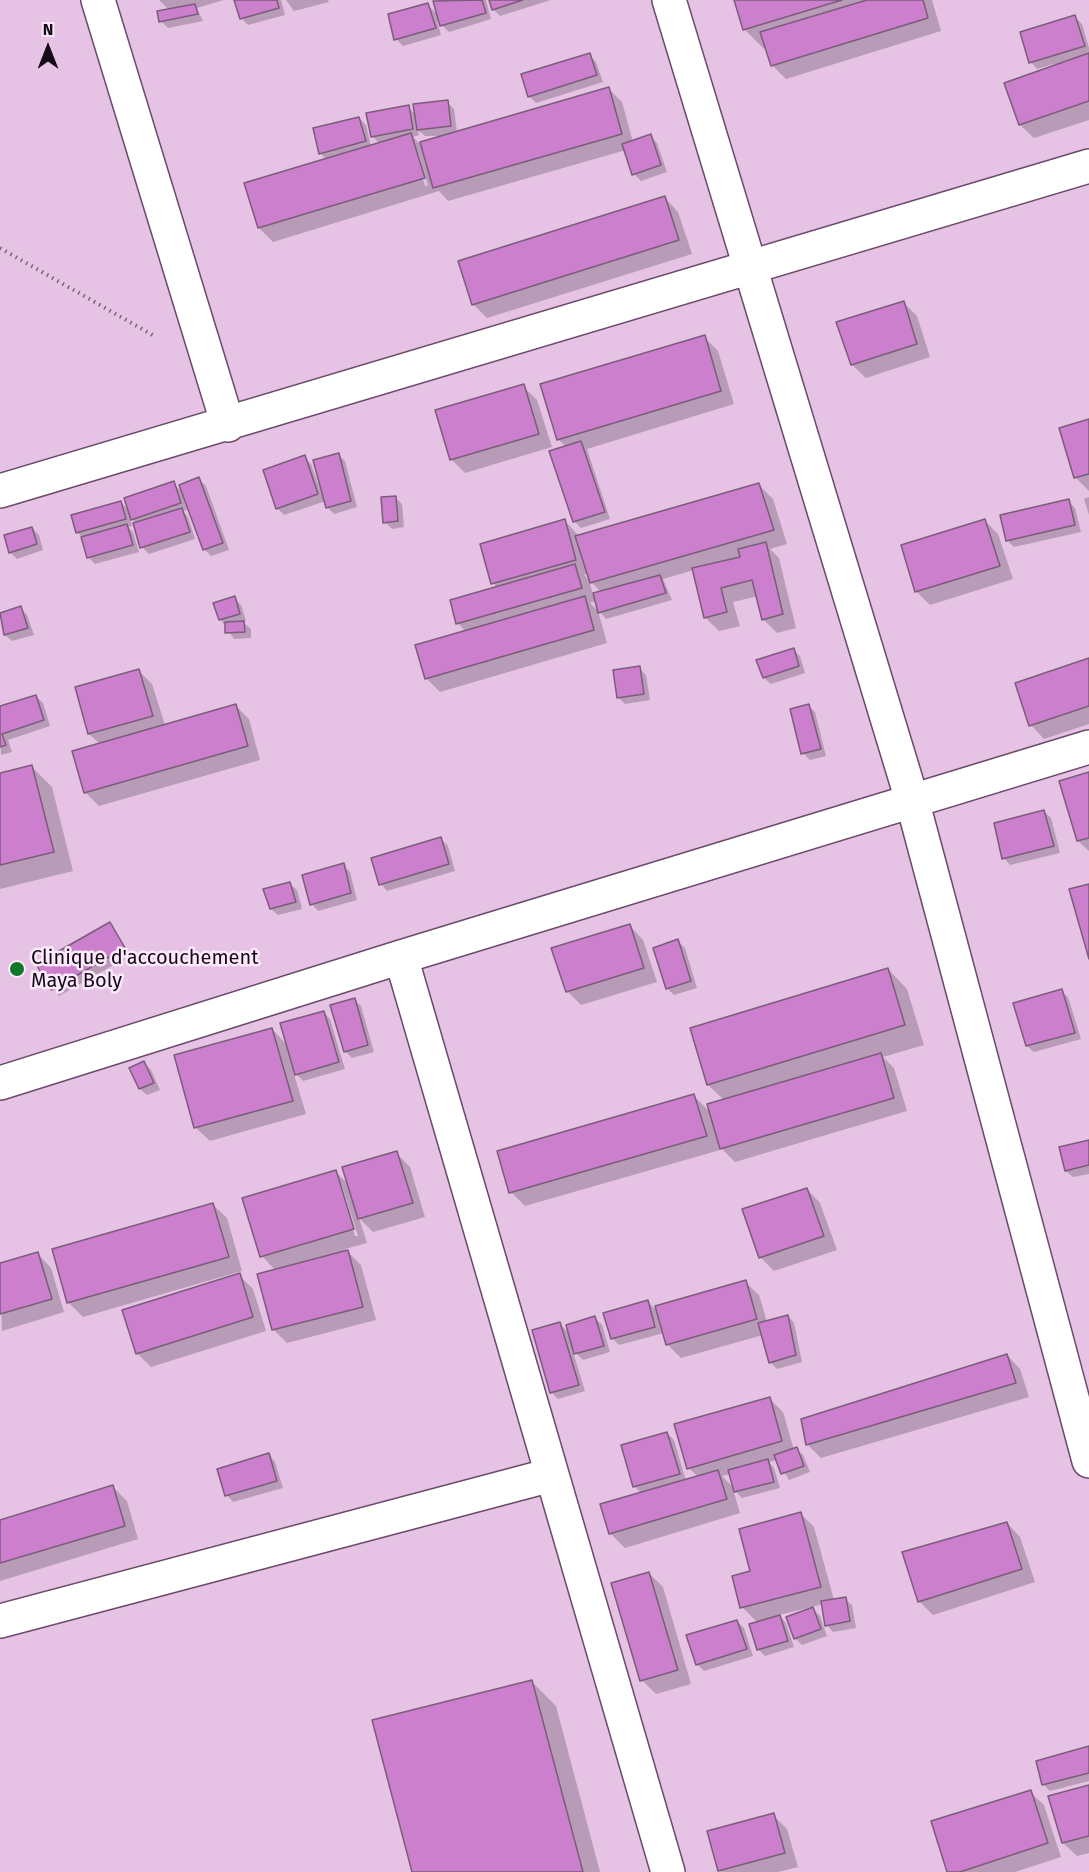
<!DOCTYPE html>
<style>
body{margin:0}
#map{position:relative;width:1089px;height:1872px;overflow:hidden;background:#e6c2e5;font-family:"Fira Sans",sans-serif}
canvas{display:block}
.north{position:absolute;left:18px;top:18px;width:60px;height:60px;-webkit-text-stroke:4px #fce9fb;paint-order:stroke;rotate:0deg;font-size:16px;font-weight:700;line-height:24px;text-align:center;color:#160a16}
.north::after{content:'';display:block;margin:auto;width:21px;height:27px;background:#160a16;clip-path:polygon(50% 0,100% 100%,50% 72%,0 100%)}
</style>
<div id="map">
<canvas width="1089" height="1872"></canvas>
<div class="north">N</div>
</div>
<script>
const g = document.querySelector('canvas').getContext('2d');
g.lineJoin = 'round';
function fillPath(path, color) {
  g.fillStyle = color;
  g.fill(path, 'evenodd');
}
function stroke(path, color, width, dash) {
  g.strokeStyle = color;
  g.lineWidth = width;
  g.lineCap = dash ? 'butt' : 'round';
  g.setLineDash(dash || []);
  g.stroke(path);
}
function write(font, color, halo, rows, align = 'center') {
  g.font = font + ' "Fira Sans",sans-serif';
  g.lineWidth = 5;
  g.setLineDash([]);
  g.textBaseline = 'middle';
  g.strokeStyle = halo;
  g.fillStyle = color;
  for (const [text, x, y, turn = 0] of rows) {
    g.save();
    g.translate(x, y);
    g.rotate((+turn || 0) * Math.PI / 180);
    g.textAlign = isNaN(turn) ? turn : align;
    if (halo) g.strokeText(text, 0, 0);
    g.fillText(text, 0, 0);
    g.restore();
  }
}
fillPath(new Path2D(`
 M224,0l-27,8 6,13 -35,7 -7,-7 8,-11 -10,-10z
 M235,0h46l4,15 -37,10 -7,-7z
 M286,0h42l1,2 -35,9z
 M441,0h45l5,19 -42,13 -12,-11 4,14 -38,11 -7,-7 32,-34 11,11 -4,-14z
 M491,0h60l-51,16 -7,-7z
 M735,0h197l9,31 -155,48 -14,-14 -5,-17 -3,1 -20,-20z
 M1075,17l7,7 7,24v72l-55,18 -14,-13 -14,-42 49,-16 -1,-3 -17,5 -6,-7z
 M589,55l7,7 7,20 -67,21 -7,-7z
 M608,88l14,14 11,40 17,-6 7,7 10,29 -26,9 -7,-7 -8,-24 -178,51 -9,-10 -166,51 -14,-14 68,-68 -7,-7 39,-35 7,7 5,21 9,-2 -8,-8 36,-29 8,8 31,-13 7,7 3,23zM418,130l7,6h20l-26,7 -6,-6 6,-2zM414,149h3l11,36 -3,1z
 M665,198l13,14 14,42 -205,64 -14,-14z
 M903,302l14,14 13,41 -64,21 -14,-13z
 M704,337l14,14 16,53 -147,45 23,70 -29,9 -7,-7 -8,-74 -8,-8z
 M523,386l14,14 15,47 -87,26 -14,-14z
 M1089,420v71l-14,-14z
 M338,455l7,6 12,46 -23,7 -7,-7 -1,-6 -42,14 -7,-7 27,-51 7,7 10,28z
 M199,479l7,7 23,64 -18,6 -7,-7 -19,-53 -2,1 4,13 -4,1 5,6 7,22 -46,15 -7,-7 -6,-24 -6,-6 2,9 -4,1 5,5 6,20 -44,12 -6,-6 -6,-20 -6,-6 44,-30 8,9 44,-28 11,11z
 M759,485l14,14 14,45 -17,5 9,9 17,70 -19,5 -14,-14 -5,-23 -25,6 7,24 -21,5 -14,-14 -11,-47 -31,9 9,21 -66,19 -6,-7 -4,-11 -6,2 8,8 9,32 -167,49 -14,-14 40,-46 -8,-9 40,-35 -5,-5 72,-62 13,14zM588,574l3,8 -7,-7zM589,580l12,12 -8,3z
 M395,497l7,7 2,23 -12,2 -7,-7z
 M1089,497v18l-5,-16z
 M1068,501l7,7 6,24 -67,15 -6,-6z
 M984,520l14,14 15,45 -83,26 -14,-14z
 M32,528l7,7 4,15 -26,9 -7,-7z
 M234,598l7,7 5,16 -3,1 8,7v9l-17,1 -14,-20z
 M20,608l7,7 7,20 -22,6 -7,-6 -5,-21z
 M793,649l7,7 5,17 -34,11 -7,-6z
 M1089,660v64l-45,15 -13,-14z
 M639,668l7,7 4,25 -25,4 -7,-7z
 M138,670l14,14 13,41 70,-20 14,14 11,41 -161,46 -14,-14 15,-48 -11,-10z
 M36,696l7,7 7,23 -42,14 4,12 -11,3 -1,-47z
 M808,705l7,7 11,44 -16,4 -7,-7z
 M32,767l20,20 21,84 -73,18v-114z
 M1089,774v77l-11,-10z
 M1044,811l7,7 9,35 -50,12 -6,-7z
 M441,839l7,7 7,25 -68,20 -6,-7z
 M343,865l7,7 7,28 -39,11 -6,-7z
 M290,884l7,6 5,19 -24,6 -7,-6z
 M110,923l21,32 -72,41 -21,-32z
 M630,926l13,14 14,42 -76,23 -14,-14z
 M678,941l7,7 12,40 -23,7 -7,-7z
 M888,969l19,20 17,56 -41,12 11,11 13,43 -172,51 -17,-17 2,5 -195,56 -14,-14 183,-96 17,17 13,-13 -16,-15z
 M1061,991l7,6 13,42 -47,13 -7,-6 -12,-42z
 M354,1000l7,6 13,46 -22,6 -7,-7z
 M323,1012l7,7 15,50 -42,12 -10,-10 13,43 -96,27 -14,-13 -20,-72 96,-27 16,17z
 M144,1063l7,7 9,20 -13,5 -7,-6z
 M1089,1141v33l-16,3 -7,-6z
 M396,1153l14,14 15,50 -52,15 -14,-14 8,25 -22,6 16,16 15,55 -89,23 -14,-14 3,-58 -14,-15 73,-85 14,14zM339,1186h3l16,50h-3z
 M807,1189l13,14 17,47 -63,21 -14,-14z
 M213,1205l14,13 15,53 -159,46 -14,-14 -16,-53z
 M38,1254l13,14 13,44 -62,19 -2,-66z
 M239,1275l14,14 13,42 -115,36 -14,-14z
 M745,1282l14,13 8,27 21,-6 6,7 8,39 -25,7 -7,-7 -7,-27 -82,23 -14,-14 -3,-11 -45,12 -7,-7 36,-36 10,10z
 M595,1318l7,7 8,27 -27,8 -11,-11 13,42 -27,8 -7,-7 9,-68 10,10z
 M1007,1355l13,14 9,28 -208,61 -13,-13 -6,-25z
 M769,1398l14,14 11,38 2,-1 7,6 7,17 -21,8 -12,-20 -8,2 5,6 6,20 -38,10 -9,-9 7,24 -115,35 -14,-14 -9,-28 40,-12 -7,-7 -13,-41 45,-13 7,7 12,41 12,-4 -9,-9zM730,1474l4,14 -12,-12z
 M269,1455l6,7 8,26 -50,14 -6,-7z
 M113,1487l14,14 11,38 -138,42v-60z
 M800,1513l14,14 20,73 11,-1 7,6 4,23 -23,4 -6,-7 -4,-21 -44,11 7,8 8,24 -29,9 -7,-7v-26l-16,-16 10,-35z
 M1007,1523l13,14 15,45 -102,33 -14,-14z
 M649,1573l14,14 28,97 -35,10 -14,-14z
 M813,1609l7,7 7,20 -25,9 -7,-7z
 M737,1621l7,7 9,28 -49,15 -7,-7z
 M531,1681l25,25 44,166h-186z
 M1089,1748v33l-39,10 -7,-7z
 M1089,1787v66l-12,3 -14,-13z
 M1030,1792l14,13 17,52 -46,15h-66z
 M773,1815l14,14 11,38 -20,5h-57l-2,-2z`), '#0003');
const building = new Path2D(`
 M234,0h43l2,8 -39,11z
 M482,0l4,13 -46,13 -7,-25z
 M489,0h34l-31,10z
 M734,0h108l-99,30z
 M867,0h56l5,18 -157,48 -11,-34z
 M428,3l8,25 -42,12 -6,-26z
 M195,4l3,10 -39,8 -2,-11z
 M1075,15l10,31 -56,17 -9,-31z
 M590,53l7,22 -69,22 -7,-23z
 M1089,53v48l-70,24 -15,-42z
 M609,87l13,47 -189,54 -13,-46z
 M448,100l3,26 -34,4 -4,-26z
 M409,105l4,24 -42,8 -5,-24z
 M359,117l7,24 -47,13 -6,-26z
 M411,133l14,45 -167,50 -14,-45z
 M651,134l10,31 -29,10 -10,-31z
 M665,196l14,44 -207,65 -14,-44z
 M904,301l13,43 -66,21 -15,-43z
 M705,335l16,56 -164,49 -17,-56z
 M524,384l15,50 -89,26 -15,-50z
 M1089,419v55l-15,4 -15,-50z
 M581,441l24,71 -32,10 -24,-71z
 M339,453l12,48 -25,7 -13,-48z
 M305,455l13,39 -42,15 -13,-39z
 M199,477l24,66 -20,7 -24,-65z
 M174,481l7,22 -50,17 -7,-22z
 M759,483l15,47 -184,53 -15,-47z
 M396,496l2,25 -15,2 -2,-26z
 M1069,499l6,26 -69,16 -6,-26z
 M121,501l5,18 -50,14 -5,-18z
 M182,508l8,24 -50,16 -7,-25z
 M565,519l11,41 -85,24 -11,-40z
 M985,519l15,47 -85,26 -14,-47z
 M127,524l6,21 -46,13 -6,-21z
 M32,527l5,17 -28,9 -5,-18z
 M766,542l17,72 -21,6 -10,-40 -31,8 6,24 -23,6 -12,-50 48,-11 -2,-8z
 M575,564l7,24 -126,36 -6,-24z
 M660,575l6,18 -68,20 -5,-20z
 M235,596l5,18 -21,6 -6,-17z
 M585,596l9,34 -169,49 -10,-34z
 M21,606l7,22 -24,7 -4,-22z
 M244,621l1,11 -20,1v-11z
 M794,648l5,18 -36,12 -7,-18z
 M1089,658v48l-60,20 -14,-43z
 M640,666l4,28 -27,4 -4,-28z
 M139,669l14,47 -65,18 -13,-47z
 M36,695l8,25 -42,14 4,11 -6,2v-41z
 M236,704l12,42 -164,47 -12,-42z
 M809,704l12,45 -20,5 -11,-45z
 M32,765l22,87 -54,13v-92z
 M1089,772v66l-12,3 -18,-60z
 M1044,810l10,36 -52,13 -8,-36z
 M441,837l8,27 -70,21 -8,-27z
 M344,863l7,30 -41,12 -8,-30z
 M290,882l6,20 -26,7 -7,-20z
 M1089,884v75l-20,-70z
 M110,922l15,26 -74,42 -15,-26z
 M630,924l14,44 -78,24 -15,-44z
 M678,939l13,42 -25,8 -13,-41z
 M888,968l17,57 -198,60 -17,-57z
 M1062,989l13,44 -49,13 -13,-43z
 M355,998l13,47 -24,7 -14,-47z
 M324,1011l15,51 -44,13 -15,-52z
 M272,1028l21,73 -99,27 -20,-73z
 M881,1053l13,45 -174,51 -13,-45z
 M144,1061l10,22 -15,6 -10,-21z
 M694,1094l13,42 -198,57 -12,-42z
 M1089,1140v25l-24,6 -6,-24z
 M397,1151l16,52 -55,16 -16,-52z
 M336,1170l18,59 -94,28 -18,-59z
 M807,1188l17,48 -65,22 -17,-49z
 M213,1203l16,54 -162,46 -15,-54z
 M348,1250l15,57 -91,23 -15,-56z
 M38,1252l14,47 -52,15v-51z
 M240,1273l13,44 -117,37 -14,-44z
 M746,1280l11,39 -91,26 -11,-39z
 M648,1300l7,27 -44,12 -8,-26z
 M788,1315l8,40 -27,8 -11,-40z
 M595,1316l9,30 -30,8 -8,-29z
 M560,1322l19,63 -29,8 -18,-63z
 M1007,1354l9,29 -210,62 -5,-26z
 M770,1397l12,44 -95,28 -13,-45z
 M667,1432l13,42 -47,13 -12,-42z
 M797,1447l7,19 -23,8 -7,-19z
 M269,1453l8,28 -52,15 -8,-27z
 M768,1459l6,23 -40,10 -6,-22z
 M718,1470l9,29 -118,35 -9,-30z
 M113,1485l12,41 -125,37v-43z
 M801,1512l20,75 -81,21 -8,-32 18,-5 -11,-42z
 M1007,1522l15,47 -104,33 -16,-50z
 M649,1572l29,98 -38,11 -29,-98z
 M846,1597l4,24 -25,5 -4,-25z
 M813,1607l8,22 -27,10 -8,-22z
 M780,1615l8,26 -31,9 -8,-26z
 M737,1620l10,29 -51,16 -10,-30z
 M532,1680l51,192h-171l-40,-152z
 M1089,1746v27l-47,12 -6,-24z
 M1089,1785v51l-27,7 -14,-47z
 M1031,1790l17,53 -88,29h-13l-16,-51z
 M774,1813l11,40 -67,18 -11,-40z`);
fillPath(building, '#cb7fcc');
stroke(building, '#7c5c7b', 1.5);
const minor = new Path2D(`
 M98,0l130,425
 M669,0l243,800 177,661
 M0,491l1089,-325
 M401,957l267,915
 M0,1083l401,-126 688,-210
 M0,1621l551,-146`);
stroke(minor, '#6a4b6a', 36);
stroke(new Path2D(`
 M0,248l156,89`), '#7b647b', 4, [1.5, 4.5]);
stroke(minor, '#fff', 33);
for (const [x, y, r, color] of [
 [17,969,8,"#0e7729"]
]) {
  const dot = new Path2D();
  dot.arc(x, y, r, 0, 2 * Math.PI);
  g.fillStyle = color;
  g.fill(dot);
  stroke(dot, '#fce9fb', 2);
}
write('20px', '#160a16', '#fce9fb', [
 ["Clinique d'accouchement",31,958],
 ["Maya Boly",31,981]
], 'left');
</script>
